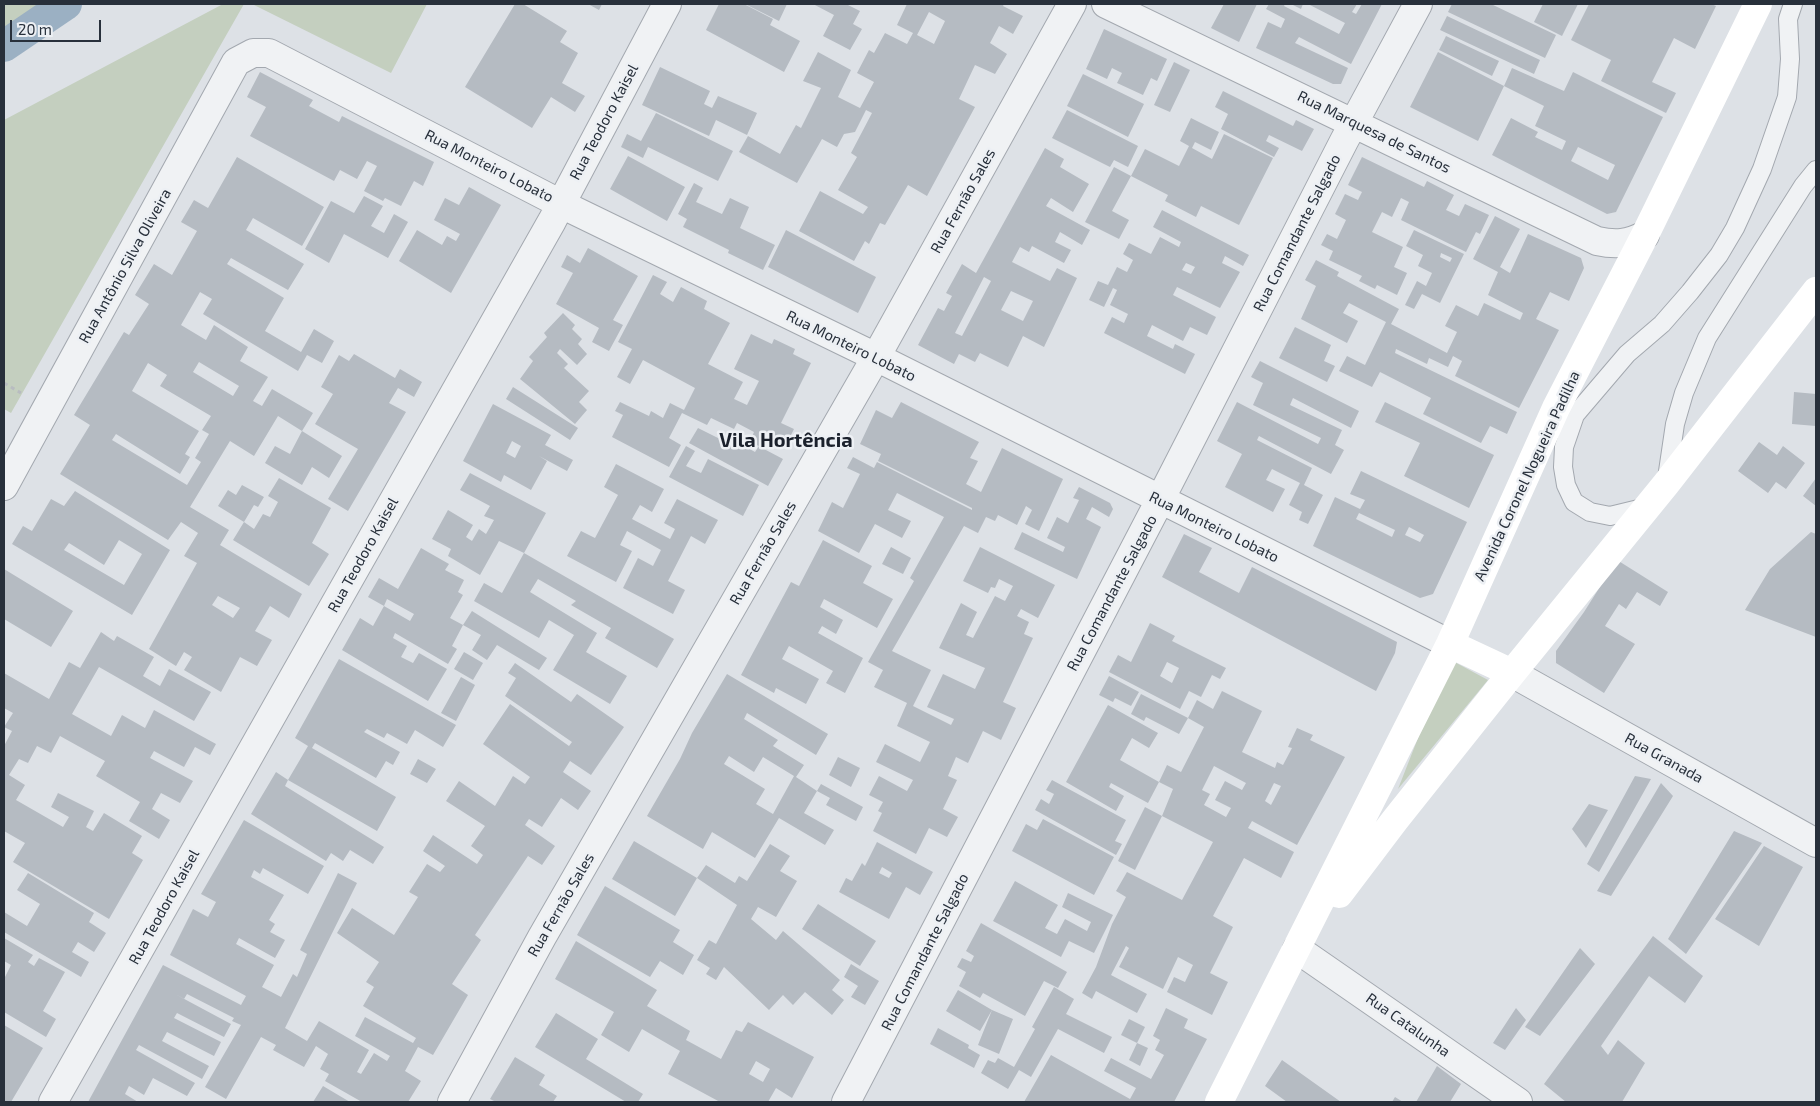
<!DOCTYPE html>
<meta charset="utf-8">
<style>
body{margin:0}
#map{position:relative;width:1820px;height:1106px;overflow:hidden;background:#dde1e6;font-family:"Exo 2",sans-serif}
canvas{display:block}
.frame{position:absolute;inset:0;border:5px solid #28303b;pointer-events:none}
.scale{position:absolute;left:10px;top:20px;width:91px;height:22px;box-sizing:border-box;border:2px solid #28303b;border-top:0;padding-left:6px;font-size:15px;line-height:18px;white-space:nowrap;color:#28303b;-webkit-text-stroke:4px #edf0f4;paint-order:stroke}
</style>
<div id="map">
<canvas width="1820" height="1106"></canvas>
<div class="frame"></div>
<div class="scale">20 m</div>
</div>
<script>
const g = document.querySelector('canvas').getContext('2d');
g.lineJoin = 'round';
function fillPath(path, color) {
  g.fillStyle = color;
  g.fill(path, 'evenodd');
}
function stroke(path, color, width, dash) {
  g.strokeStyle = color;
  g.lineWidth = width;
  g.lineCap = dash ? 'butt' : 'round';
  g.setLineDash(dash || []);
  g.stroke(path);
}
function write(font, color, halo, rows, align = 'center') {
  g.font = font + ' "Exo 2",sans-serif';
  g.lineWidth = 5;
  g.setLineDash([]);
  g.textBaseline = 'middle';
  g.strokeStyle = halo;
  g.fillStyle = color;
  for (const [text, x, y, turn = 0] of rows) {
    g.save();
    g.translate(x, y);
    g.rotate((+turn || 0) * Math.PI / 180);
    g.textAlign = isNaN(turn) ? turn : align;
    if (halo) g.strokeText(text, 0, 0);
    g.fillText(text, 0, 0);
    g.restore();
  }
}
fillPath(new Path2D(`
 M4,4h62l-62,42z
 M223,4h21l-233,409 -7,-4v-289z
 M252,4h175l-36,69z
 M1449,659l39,21 -90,109z`), '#c4cfbf');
stroke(new Path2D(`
 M4,46l62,-42`), '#9bb0c3', 32);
fillPath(new Path2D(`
 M515,4h8l44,27 -7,11 18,11 -16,30 23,13 -10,16 -24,-15 -19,31 -67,-41z
 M588,4h14l-3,6z
 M719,4h25l29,15 -3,6 30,16 -16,31 -78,-42z
 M745,4h42l-8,17z
 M813,4h33l14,7 -7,13 9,5 -12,21 -27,-14 11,-21z
 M907,4h97l-1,2 20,10 -10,18 -14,-8 -9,17 17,11 -12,20 -20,-9 -16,34 16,8 -48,89 -19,-11 -23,40 -5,-2 -11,21 -4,-3 -11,20 -55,-30 21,-40 43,23 5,-7 -30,-17 19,-33 -6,-4 21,-40 -6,-3 -11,22 -11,2 -7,13 -15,-8 -25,44 -58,-31 9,-16 32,18 16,-29 5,3 20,-40 -18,-7 15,-29 33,18 -13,27 22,11 14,-26 -17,-9 12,-23 5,3 11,-20 22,11 6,-11 -16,-8zM929,12l16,9 -11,23 -17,-9z
 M1224,4h33l-18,38 -28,-14z
 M1269,4h16l-1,2 55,28 6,-11 -37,-19h49l-5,8 4,2 6,-10h20l-31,60 -52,-27 -4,6 53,25 -7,16h-8l-77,-36 12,-26 13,6 4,-9 -19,-10z
 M1291,4h12l-2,5z
 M1452,4h39l65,31 -11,23 -97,-46z
 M1543,4h35l-16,32 -28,-14z
 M1589,4h122l5,2 -21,43 -21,-11 -22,44 24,11 -10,20 -65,-32 10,-21 -40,-20z
 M1447,16l93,44 -6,14 -94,-44z
 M1104,29l63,30 -10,22 -6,-3 -8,17 -26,-12 5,-10 -10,-5 -5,11 -21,-10z
 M1446,36l53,25 -7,15 -53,-26z
 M1438,52l66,34 -26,55 -68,-34z
 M1174,62l16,8 -20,42 -16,-7z
 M660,67l50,24 -6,13 8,4 6,-12 39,17 -10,22 -31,-15 -7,16 -67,-31z
 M1512,68l52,23 9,-19 90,45 -47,95 -9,2 -115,-59 19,-37 27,14 -3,5 27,13 4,-9 -31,-15 9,-20 -40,-20zM1578,147l37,18 -7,15 -37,-19z
 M260,72l53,28 -4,6 30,16 3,-6 92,46 -11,24 -9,-5 -13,25 -16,-8 -2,3 -19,-10 13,-25 -10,-5 -10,18 -17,-9 -6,11 -84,-45 16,-29 -19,-10z
 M1083,74l61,30 -16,33 -61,-31z
 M1223,91l70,35 3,-6 18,9 -12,22 -33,-16 -3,6 13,7 -5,9 -53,-28 7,-15 -13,-7z
 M1067,110l71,36 -10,21 -14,-7 -4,7 -58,-29z
 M656,113l77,38 -15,30 -70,-34 -5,11 -22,-11 6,-13 14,7z
 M1191,118l28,14 -8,18 -16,-8 -3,6 20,11 12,-25 49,24 -34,67 -38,-19 -5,11 -31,-16 3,-6 -37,-19 -19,35 17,9 -10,19 -34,-17 29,-55 17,9 14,-27 34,17 10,-20 -9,-5z
 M1045,148l19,11 -4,8 29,17 -16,28 -22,-14 -5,8 44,24 -8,15 -22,-13 -5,10 16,8 -7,13 -32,-17 -3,6 -9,-5 -8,15 38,19 7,-13 20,10 -33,69 -21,-11 -15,31 -28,-14 -5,9 -16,-8 -5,10 -36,-19 20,-37 6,3 8,-15 -6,-3 16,-29 14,9zM984,277l7,4 -29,55 -7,-3zM1011,291l22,10 -10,20 -22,-11z
 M628,156l57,31 -18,34 -57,-32z
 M237,157l87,50 -22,39 -49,-28 -7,12 58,34 -16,26 -57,-32 -4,6 57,34 -19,33 36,21 13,-23 20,12 -12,22 -15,-8 -9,16 -95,-57 9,-15 -12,-7 -19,33 25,15 8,-15 34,22 -8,14 28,16 -15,24 9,5 10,-17 41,24 -11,18 40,25 -13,22 -17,-11 -10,18 -37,-22 10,-17 15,8 12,-23 -24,-15 -24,40 -24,-15 -40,66 39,23 -9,15 82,49 -13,24 -19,-12 -15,25 17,9 -15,26 -17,-9 -19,35 -37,-22 8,-13 -8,-5 -8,14 -27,-17 48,-86 -13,-7 14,-23 -17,-11 -13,18 -108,-66 30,-49 -16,-10 50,-83 5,3 20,-31 -14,-9 19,-31 18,11 25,-44 -16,-9 13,-22 14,8zM199,362l40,24 -6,10 -40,-24zM148,363l19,12 -7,11 51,30 -9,14 7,4 -14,24 6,4 -14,23 -75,-45 4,-6 64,40 10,-17 -5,-3 14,-23 -67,-40zM218,596l22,12 -7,10 -21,-13z
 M1362,157l62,30 3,-6 27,14 -8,15 13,6 6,-12 24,11 -9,19 -4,-2 -10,20 -65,-32 8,-18 -8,-4 -9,19 -10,-5 -10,20 31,15 -9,20 13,6 -10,22 -20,-10 -2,4 -16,-8 3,-5 -33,-16 4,-9 -12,-6 6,-11 10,5 9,-19 -11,-6 10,-20 13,6 4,-8 -14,-7z
 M694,183l9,5 -7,14 26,12 8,-16 19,9 -9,21 35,17 -12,25 -35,-17 1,-3 -46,-23 4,-8 -9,-5z
 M469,187l32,18 -50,88 -52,-32 18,-31 25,15 5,-9 9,5 4,-7 -26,-14 11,-22 14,7z
 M364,196l19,10 -12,20 13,7 10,-19 14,8 -20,36 -44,-24 -15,29 -24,-14 26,-48 23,12z
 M1162,210l87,45 -6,11 -18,-10 -3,7 18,9 -20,36 -43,-21 -4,8 43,22 -9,18 -17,-8 -7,14 -31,-16 -5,11 26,13 2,-5 20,10 -10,20 -81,-41 8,-16 12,6 4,-9 -18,-9 7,-15 -4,-2 -9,19 -15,-7 9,-19 10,4 9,-18 10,5 6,-12 -10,-6 6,-11 22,11 9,-17 19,10 2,-5 -28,-15zM1186,263l9,4 -4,7 -9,-4z
 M1495,216l25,13 -20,38 10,6 18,-39 53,24 3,10 -15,33 -19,-9 -14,27 23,11 -40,78 -64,-32 7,-15 -9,-5 -5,11 -19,-9 -2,6 -31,-15 -1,4 122,59 -10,22 -17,-8 -9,17 -58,-29 8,-16 -47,-24 -4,-2 -8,15 -33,-16 8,-15 18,9 21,-43 -37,-19 -6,10 15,8 -11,22 -46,-24 15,-33 -11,-6 11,-20 23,12 -2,4 62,33 -8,15 56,29 10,-21 -12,-6 11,-21 22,11 6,-13 36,17 3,-7 -35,-18 10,-23 -25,-13z
 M786,230l90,47 -18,36 -90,-46z
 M1414,230l50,24 -24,49 -18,-9 -8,15 -9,-4 12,-24 9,5 6,-13 -14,-7 5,-11 -17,-9zM1441,253l11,5 -2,4 -10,-5z
 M588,248l50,28 -25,44 10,5 -14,26 -17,-9 7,-14 -43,-24 17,-31 -12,-6 6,-12 13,8z
 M653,275l14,7 -7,12 13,8 8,-15 26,14 -3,8 26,14 -22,41 35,18 -9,17 13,6 12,-24 -25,-12 17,-35 21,10 2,-5 21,10 -2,5 18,9 -30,60 13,6 -7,14 -16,-8 -7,14 19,10 -15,27 -79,-43 9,-15 20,10 3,-5 34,19 4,-6 -9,-4 4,-10 -17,-9 -3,6 -23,-11 -4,7 -25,-12 -13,25 12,7 -12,22 -57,-30 11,-22 -8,-4 5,-9 29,14 2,-5 12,7 7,-15 14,7 11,-22 -52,-28 -13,24 -13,-7 15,-28 -14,-7z
 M563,313l12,12 -3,4 10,10 -4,5 9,10 -10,11 -17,-16 -3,4 11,11 -4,4 25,23 -10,11 8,8 -12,14 -55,-45 13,-18 -4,-4 18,-20 -3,-4z
 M1295,327l36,18 -7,16 11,5 -8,16 -48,-24z
 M354,354l41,24 5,-9 22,13 -8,15 -16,-9 -9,15 17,9 -58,99 -20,-12 30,-50 -43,-25 18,-30 -12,-7 18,-32 10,6z
 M1260,361l99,50 -8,17 -58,-30 -3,7 52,25 -7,15 9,5 -13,24 -72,-38 -2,4 55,28 -8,17 19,10 -15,29 -9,-4 3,-8 -13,-7 11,-22 -28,-14 -6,11 19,9 -12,23 -48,-25 17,-33 -25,-13 20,-39 81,42 3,-6 -68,-33 10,-22 -12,-6z
 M513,387l65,41 -8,12 -64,-41z
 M1794,392l22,2v32l-24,-2z
 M901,402l78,40 -9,16 8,3 -12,23 15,8 21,-44 61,31 -24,52 -14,-7 7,-14 -6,-4 -9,19 -19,-10 -3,6 -9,-4 -8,16 -14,-7 -72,125 39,19 -18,36 38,19 3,-6 -27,-12 16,-33 32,15 10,-21 -46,-20 22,-45 16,9 -11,23 7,3 22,-42 10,5 8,-15 -14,-7 -4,9 -4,-1 -3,6 -25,-12 17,-34 75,38 -17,33 -17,-9 -4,7 12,6 -5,12 9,4 -30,64 13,6 -15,32 -18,-9 -15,32 -12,-6 -8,19 9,4 -14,29 15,8 -11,20 -18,-9 -13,26 -43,-23 9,-18 -4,-2 5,-9 -14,-7 10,-19 28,15 6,-11 -37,-18 9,-18 35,18 10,-20 -33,-16 10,-23 -33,-16 9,-17 -15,-8 46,-81 -4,-3 34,-61 -47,-24 -9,17 23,11 -9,17 -27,-14 -16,29 -41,-22 14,-29 11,6 17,-34 -13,-6 6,-11 21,11 3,-6 95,48v-2l-94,-47 3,-7 -21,-10 16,-34 16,8z
 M1385,402l109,53 -25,53 -65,-32 16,-33 -45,-21z
 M493,404l58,31 -6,10 28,15 -6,11 -28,-15 8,5 -16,29 -27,-15 -3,7 -38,-21zM512,441l9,5 -6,12 -9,-5z
 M1759,442l18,13 6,-9 22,17 -19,26 -10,-7 -8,11 -30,-22z
 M686,446l9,5 -9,15 15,7 7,-14 51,26 -16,31 -74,-39z
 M616,464l48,25 -12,23 -12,-7 -8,14 38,20 5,-10 -11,-6 13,-24 41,21 -13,24 -14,-8 -23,45 17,9 -12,24 -50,-26 15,-30 15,8 8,-16 -34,-19 -7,14 12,6 -16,31 -49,-26 14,-25 14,7 23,-43 -14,-8z
 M1361,471l106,51 -34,72 -13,4 -107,-52 22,-49 25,12 5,-9 -15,-6zM1359,513l36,17 -3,7 -36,-18zM1409,527l15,8 -4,7 -15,-7z
 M470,473l76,40 -22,40 -25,-12 -19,34 -32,-19 3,-7 -19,-10 16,-29 25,15 -7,12 6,4 7,-12 7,5 8,-14 -10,-4 6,-10 -30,-16z
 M279,478l52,30 -19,35 17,11 -20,32 -76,-46 11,-18 10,7 9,-15 7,3 8,-15 -10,-6z
 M1816,478v28l-13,-10z
 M242,485l22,12 -6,10 -4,-2 -10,17 -26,-16 10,-16 8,5z
 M1079,487l31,16 3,6 -4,8 -17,-10 -6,12 15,8 -24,52 -63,-30 8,-17 41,20 2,-5 -18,-9 10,-21 11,6 11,-23 -6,-2z
 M75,491l95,59 -38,65 -120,-71 11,-18 9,5 19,-32 13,7zM119,540l23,14 -18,31 -60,-35 5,-7 35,22z
 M1811,532l5,2v103l-71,-27 25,-41z
 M1184,534l28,14 -13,24 40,21 13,-26 145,75 -2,11 -19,38 -214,-114z
 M823,540l49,26 -9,17 30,16 -16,29 -53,-29 -4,8 23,13 -7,14 -14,-8 -4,7 45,25 -18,35 -19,-10 7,-12 -44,-25 -7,13 37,20 -13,25 -30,-16 -2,5 -33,-18 50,-93 8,4z
 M891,547l20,11 -8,16 -21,-10z
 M421,548l28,16 -4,6 19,10 -6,12 5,3 -13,23 13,7 9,-14 75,47 -8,12 -42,-25 -10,15 -15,-10 9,-15 -18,-10 -11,21 5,3 -9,15 -53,-31 -2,5 14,8 -6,11 12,6 6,-10 28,16 -19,32 -86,-51 18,-32 13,8 11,-20 26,15 4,-7 -27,-15 -3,7 -16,-9 11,-19 19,11z
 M524,553l150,86 -17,29 -52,-30 6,-10 -40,-23 5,-4 -38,-22 -8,13 67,41 -11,19 41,24 -17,28 -57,-34 21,-35 -25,-15 -10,18 -65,-37 10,-18 18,10z
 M1617,560l51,32 -8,14 -23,-14 -11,17 -7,-5 -14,22 30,18 -31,49 -48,-30v-12l28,-39z
 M4,569l69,42 -22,36 -47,-28z
 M1150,623l25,13 -3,5 54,27 -6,11 -8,-4 -11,22 -12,-6 -9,18 -71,-37 9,-17 13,7zM1167,662l12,6 -7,15 -12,-7z
 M101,632l13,9 3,-5 37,21 -11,19 17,10 9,-17 42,23 -17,29 -95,-54 -27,47 39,22 11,-21 23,13 9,-18 62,34 -6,11 -15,-8 -11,20 -30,-16 -4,7 43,23 -13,22 -19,-10 -9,16 18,11 -11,19 -30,-18 11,-19 -44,-26 9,-15 -45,-25 -9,17 -14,-7 -9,17 -9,-4 -10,16 16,10 -9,15 47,27 6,-10 -18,-10 7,-14 36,18 -8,16 7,4 11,-18 38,23 -10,17 11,7 -34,59 -96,-57 12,-19 -21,-12v-55l1,-3h-1v-27l8,-15 -8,-4 9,-14 -9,-5v-35l45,26 20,-37 11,6z
 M464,652l19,11 -10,17 -19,-11z
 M339,659l117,66 -13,22 -28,-17 -8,14 -20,-11 -3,5 -17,-9 -3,3 36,20 -7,13 -7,-4 -10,17 -61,-35 -3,5 84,49 -19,34 -89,-51 20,-34 -13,-8z
 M515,663l56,39 6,-8 47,33 -33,48 -21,-14 -7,11 28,19 -13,19 -17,-12 -19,29 -13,-8 -4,6 30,21 -13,19 -14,-9 -53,79 6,5 -29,44 16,11 -35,60 -15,-8 -13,24 16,10 -13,21h-46l-37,-21 4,-7 -9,-5 8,-15 -12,-8 -12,21 -31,-17 3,-5 -15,-8 -35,62 -21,-12 36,-62 -9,-4 2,-3 -47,-24 -3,5 -9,-5 56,30 -7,13 -47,-24 -3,5 47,24 -7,14 -47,-24 -5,9 47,25 -7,13 -63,-34 -3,5 59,33 -8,13 -34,-18 -9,17 -15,-9 -4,8 13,8h-50l75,-137 78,40 5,-9 -76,-41 23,-46 15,8 8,-15 -15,-8 43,-74 80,46 -16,28 -45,-26 -3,6 -6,-4 -3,7 33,18 -15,25 6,4 -5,8 15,8 -10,18 -36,-20 -3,6 38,21 -12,22 19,10 12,-23 4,3 10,-23 -7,-4 38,-77 19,10 -72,145 22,13 12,-20 50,29 -12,22 4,2 13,-21 13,8 3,-5 -35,-20 10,-19 48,26 3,-5 -53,-32 11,-19 -8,-5 13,-20 -42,-29 15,-25 42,27 24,-38 -9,-5 18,-28 13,8 5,-6 -22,-15 10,-16 44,29 6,-9 -12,-9 14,-20 -39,-25 13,-20 36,25 18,-30 12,8 5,-7 -47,-33 27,-40 59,42 3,-4 -67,-46 11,-18 -8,-5z
 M727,674l101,60 -12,21 -69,-42 -3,6 34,21 -5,6 31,19 -8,12 21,14 -13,22 30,17 -9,15 -46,-27 -24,40 -43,-26 -9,17 -56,-33 33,-57 12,-26zM729,756l25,16 9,-15 31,19 -21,38 -17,-10 9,-15 -41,-25z
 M1109,676l30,16 -8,14 -16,-8 -2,4 -14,-7z
 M461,677l14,8 -19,36 -15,-8z
 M1222,691l40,20 -20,41 33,16 2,-6 6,3 9,-17 -4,-1 9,-19 16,7 -3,5 35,17 -48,88 -45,-24 -4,7 46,24 -13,26 -37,-20 -31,58 20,11 -23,46 18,9 -16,33 -45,-23 7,-15 11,5 8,-17 -15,-8 -15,32 -44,-22 10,-19 -3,-2 -15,29 36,19 -10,19 -41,-22 -4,8 -10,-6 14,-26 16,-43 14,-27 -10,-6 11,-19 55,28 31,-58 -51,-26 11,-27 -14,-7 8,-17 14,7 23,-45 -16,-9 9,-18 16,9zM1214,766l32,17 -4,7 -17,-9 -10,19 16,8 -5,9 -22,-12 6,-11 -8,-4zM1274,783l7,3 -10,19 -6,-4z
 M1141,694l47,24 -9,16 -33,-17 -2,4 -13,-7z
 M1108,705l50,28 -9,15 -17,-10 -12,22 39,22 -11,21 -37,-20 -2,4 15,9 -8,15 -50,-29z
 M838,757l22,11 -9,19 -22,-12z
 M418,759l18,10 -9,14 -17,-9z
 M276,772l12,8 -3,6 99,61 -11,17 -23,-14 -7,11 -12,-8 -5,8 -75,-47z
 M1635,776l16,3 -52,93 -12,-8z
 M1052,780l74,40 -11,21 7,3 -6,11 -81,-45 6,-11 8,5 5,-10 -8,-4z
 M1661,783l12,13 -62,100 -14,-5z
 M821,784l42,23 -7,14 -30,-16 4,-7 -13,-7z
 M1589,804l19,6 -22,38 -14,-19z
 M1145,807l17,9 -27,54 -17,-9z
 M1043,819l71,38 -20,38 -82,-44 14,-27 11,6z
 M1734,831l28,12 -76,111 -18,-15z
 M634,841l63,37 -22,38 -63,-37z
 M877,842l56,30 -13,23 -14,-8 -17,32 -50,-27 7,-14 6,3 10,-18 3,3zM882,867l10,6 -3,5 -10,-5z
 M770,844l20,12 -10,15 17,10 -21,36 -18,-10 -7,12 25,21 7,-9 57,49 -8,10 12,10 -12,15 -27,-23 -12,13 -10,-10 -14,15 -45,-43 -8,13 -10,-6 4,-6 -13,-8 12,-20 7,4 21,-39 -40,-27 9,-13 29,18 4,-7 8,5z
 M1764,846l39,21 -44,79 -44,-27z
 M28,873l66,40 -5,9 17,11 -12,19 -16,-10 -6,10 17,10 -8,15 -77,-45v-20l23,14 13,-22 -23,-14z
 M1015,881l43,24 -13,23 12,6 8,-15 22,12 4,-9 -29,-15 6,-14 45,22 -19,38 -25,-12 -8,16 -68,-36z
 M605,886l75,44 -7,12 21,13 -11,20 -23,-14 -10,16 -73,-42z
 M818,904l58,37 -16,25 -58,-37z
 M981,923l86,49 -9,16 -14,-7 -19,35 -42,-23 -3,5 -21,-12 7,-14 -9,-5 5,-9 9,4 3,-6 -8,-5z
 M1653,936l50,40 -18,27 -36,-27 -48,70 7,9 10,-15 27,23 -23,39h-56l-22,-18z
 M4,938l29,17 -5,7 6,4 5,-8 26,14 -22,39 13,8 -10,18 -42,-25v-33l7,-14 -7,-4z
 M576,941l81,49 -10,16 43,25 -4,9 35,19 15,-29 6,2 6,-10 66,35 -22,41 -16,-10 -8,14h-48l-52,-28 12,-23 -38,-22 -13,23 -28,-17 13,-23 -59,-33zM756,1061l14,8 -7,13 -14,-8z
 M1580,948l15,16 -55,72 -15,-9z
 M851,964l28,17 -14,24 -14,-8 7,-11 -14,-9z
 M1054,987l20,12 -8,15 46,23 -8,16 -46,-24 -27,48 -12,-7 -11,19 -27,-16 7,-13 7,3 3,-5 16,9 21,-38 -3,-2z
 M958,990l34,20 -12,21 -34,-20z
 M1166,1008l22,11 -4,9 23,11 -33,63h-150l27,-47 79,44 6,-11 -32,-17 7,-13 40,21 13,-24 -9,-5 5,-10 -7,-4z
 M1516,1008l10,12 -21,30 -12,-7z
 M992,1010l21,9 -14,35 -21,-9z
 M556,1013l42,26 -12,20 57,35 -5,8h-12l-91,-55z
 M1129,1019l16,8 -8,16 -16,-8z
 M4,1025l39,23 -32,54h-7z
 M938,1028l31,17 -1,3 12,7 -6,13 -44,-24z
 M1137,1043l11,5 -8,18 -11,-6z
 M515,1057l30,18 -6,10 18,11 -4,6h-57l-6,-3z
 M1282,1060l59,42h-54l-22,-16z
 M1437,1066l24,18 -11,18h-34z
 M323,1086l27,16h-37z
 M1395,1097l8,5h-11z`), '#b5bbc2');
const service = new Path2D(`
 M1667,478l8,-54 9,-31 23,-55 96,-152 13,-16
 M1647,507l-37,9 -20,-4 -16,-10 -8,-17 -3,-18 1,-20 11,-32 52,-61 35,-30 28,-32 29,-37 16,-27 27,-59 25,-72 3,-38 -2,-40 5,-15`);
const minor = new Path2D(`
 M1106,4l491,237c19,4 31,3 48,-6
 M4,486l232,-424 17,-9h16l292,151 315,153 574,287
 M1297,949l221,153
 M53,1102l499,-881 115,-217
 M452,1102l90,-165 334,-580 196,-353
 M846,1102l314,-602 184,-359 74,-137`);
const tertiary = new Path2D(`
 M1512,673l304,170`);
stroke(service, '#a3a8af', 20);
stroke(minor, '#a3a8af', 30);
stroke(tertiary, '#a3a8af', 30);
stroke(new Path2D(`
 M4,383l17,10`), '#b8bcc0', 3, [4, 4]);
stroke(service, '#f0f2f4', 18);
stroke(minor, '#f0f2f4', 28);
stroke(tertiary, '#f0f2f4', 28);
stroke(new Path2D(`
 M1450,644l62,29
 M1339,894l56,-74 117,-147 154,-189 150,-193
 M1219,1102l231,-458 106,-236 89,-173 113,-231`), '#fff', 28);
write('15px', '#28303b', '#edf0f4', [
 ["Rua Teodoro Kaisel",604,122,-62],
 ["Rua Marquesa de Santos",1374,132,26],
 ["Rua Monteiro Lobato",489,166,27],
 ["Rua Fernão Sales",963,201,-61],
 ["Rua Comandante Salgado",1297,233,-63],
 ["Rua Antônio Silva Oliveira",125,266,-61],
 ["Rua Monteiro Lobato",851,346,26],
 ["Avenida Coronel Nogueira Padilha",1527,476,-65],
 ["Rua Monteiro Lobato",1214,527,26],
 ["Rua Fernão Sales",763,553,-60],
 ["Rua Teodoro Kaisel",363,555,-61],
 ["Rua Comandante Salgado",1112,593,-62],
 ["Rua Granada",1664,758,29],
 ["Rua Fernão Sales",561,905,-60],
 ["Rua Teodoro Kaisel",164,907,-61],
 ["Rua Comandante Salgado",925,952,-63],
 ["Rua Catalunha",1408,1025,35]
]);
write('bold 20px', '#1b212c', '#edf0f4', [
 ["Vila Hortência",786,440]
]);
</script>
